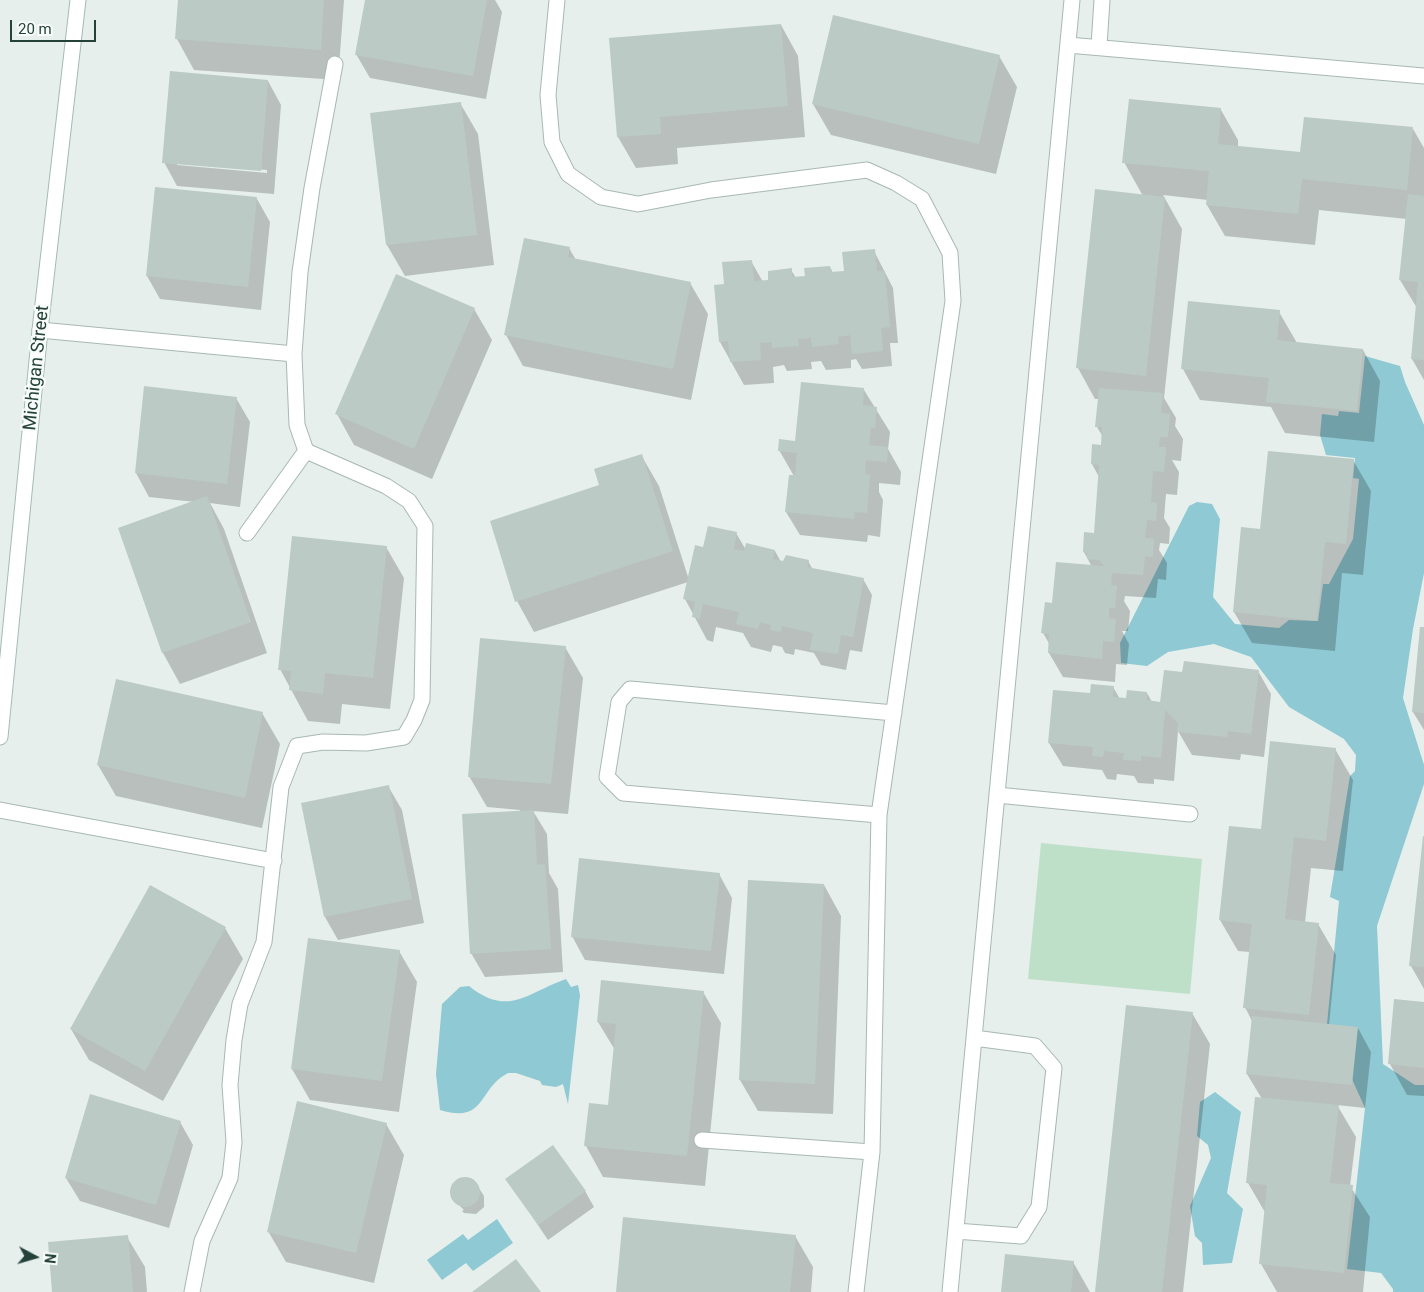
<!DOCTYPE html>
<style>
body{margin:0}
#map{position:relative;width:1424px;height:1292px;overflow:hidden;background:#e6efeb;font-family:Roboto,sans-serif}
canvas{display:block}
.north{position:absolute;left:10px;top:1232px;width:50px;height:50px;-webkit-text-stroke:4px #f7fbf9;paint-order:stroke;rotate:96deg;font-size:14px;font-weight:700;line-height:20px;text-align:center;color:#24423a}
.north::after{content:'';display:block;margin:auto;width:18px;height:22px;background:#24423a;clip-path:polygon(50% 0,100% 100%,50% 72%,0 100%)}
.scale{position:absolute;left:10px;top:20px;width:86px;height:22px;box-sizing:border-box;border:2px solid #24423a;border-top:0;padding-left:6px;font-size:15px;line-height:18px;white-space:nowrap;color:#24423a;-webkit-text-stroke:4px #f7fbf9;paint-order:stroke}
</style>
<div id="map">
<canvas width="1424" height="1292"></canvas>
<div class="north">N</div>
<div class="scale">20 m</div>
</div>
<script>
const g = document.querySelector('canvas').getContext('2d');
g.lineJoin = 'round';
function fillPath(path, color) {
  g.fillStyle = color;
  g.fill(path, 'evenodd');
}
function stroke(path, color, width, dash) {
  g.strokeStyle = color;
  g.lineWidth = width;
  g.lineCap = dash ? 'butt' : 'round';
  g.setLineDash(dash || []);
  g.stroke(path);
}
function write(font, color, halo, rows, align = 'center') {
  g.font = font + ' Roboto,sans-serif';
  g.lineWidth = 4.5;
  g.setLineDash([]);
  g.textBaseline = 'middle';
  g.strokeStyle = halo;
  g.fillStyle = color;
  for (const [text, x, y, turn = 0] of rows) {
    g.save();
    g.translate(x, y);
    g.rotate((+turn || 0) * Math.PI / 180);
    g.textAlign = isNaN(turn) ? turn : align;
    if (halo) g.strokeText(text, 0, 0);
    g.fillText(text, 0, 0);
    g.restore();
  }
}
fillPath(new Path2D(`
 M1041,843l161,16 -12,135 -162,-15z`), '#bfe0c8');
fillPath(new Path2D(`
 M1365,356l35,10 5,16 19,43v148l-11,56 -10,69 21,67v19l-47,142 6,138 32,21h9v207h-31v-3l-12,-16 -34,-4 18,-161 -38,-84 12,-123 -9,-4 20,-121 5,-5 1,-16 -12,-16 -55,-32 -38,-50 -37,-13 -46,8 -21,14 -26,-3 -1,-20 69,-137 8,-4 15,2 8,15 -7,78 22,27 44,4 10,-8 29,1 5,-37h6l24,-45 6,-60 -6,-1 2,-20 -29,-3 -6,-20 2,-21 16,2 1,-5 20,2z
 M566,979l5,8 7,-2 2,10 -12,109 -5,-20 -7,3 -14,-2 -2,-4 -24,-8h-8c-31,16 -21,51 -68,37l-4,-36 6,-70 18,-17 9,-1c40,32 59,6 97,-7z
 M1215,1092l26,20 -14,81 16,16 -11,54 -29,2 -1,-22 -7,-7 -5,-30 21,-48 -3,-13 -11,-9 3,-34z
 M497,1219l16,24 -40,28 -7,-8 -24,17 -15,-20 36,-26 5,6z`), '#8ec9d4');
fillPath(new Path2D(`
 M179,0h165l-6,80 -144,-10 -17,-31z
 M366,0h129l7,12 -16,87 -116,-21 -14,-24z
 M781,25l17,31 7,81 -128,11 1,16 -42,4 -18,-31z
 M999,56l18,31 -21,87 -165,-39 -18,-31z
 M268,81l13,24 -7,89 -97,-8 -13,-24zM177,163l90,7v3l-90,-8z
 M460,103l18,31 16,131 -89,11 -18,-31 -16,-130z
 M1221,110l17,30v7l63,6 112,-24 11,19v232l-12,-21 5,-51 -17,-28 7,-61 -88,-9 -4,35 -90,-9 -18,-31 1,-5 -45,-5 19,34 -18,169 12,20 -1,8 8,13 -2,22 -9,-1 7,12 -2,23 -11,-1 -2,24 6,10 -1,16 -9,-1 -1,7 8,13 -1,17 -8,-1 -2,19 -31,-2 -1,5 6,10 -2,20h-6l7,13 -2,21 -11,-1 -1,18 -52,-5 -14,-24 1,-8 -7,-12 10,-29 39,-37 -8,-15 11,-18 4,-57 -7,-13 10,-18 1,-9 -6,-10 2,-28h-4l-17,-31 65,-172 -19,-34z
 M257,199l13,23 -9,88 -101,-11 -13,-23z
 M569,248l7,12 114,23 18,31 -17,86 -168,-34 -17,-31z
 M874,251l19,37 5,55h-8l2,23 -30,3 -6,-10 -5,1v8l-25,2 -5,-9 -10,1 1,7 -25,2 -3,-6 -11,2 1,16 -30,2 -24,-43 6,-57 25,-24 12,21 7,-1 21,-11 5,8 10,-1 24,-10 3,6 13,-1z
 M474,309l18,31 -60,139 -78,-34 -17,-31z
 M1279,312l18,31 66,7 17,31 -6,61 -89,-9 -14,-26 -71,-7 -17,-31z
 M864,390l26,42 -2,17 13,23 -1,13 -21,-2v9l4,8 -3,37 -12,-2 -1,7 -67,-7 -14,-23 8,-36 -15,-26 18,-8z
 M236,398l14,24 -10,85 -30,-4 14,26 43,124 -87,31 -17,-31 -44,-125 76,-26 -46,-5 -13,-24z
 M641,455l18,31 30,94 15,-31 32,-16 10,17 29,1 6,11 27,-1 5,9 50,9 9,16 -10,57 -12,-2 -4,20 -25,-5 -7,-12 -19,-4 -1,6 -9,-2 -3,-6 -9,-2 -2,7 -20,-5 -8,-14 -27,-6 -3,15 -6,-2 -22,-41 3,-17 -154,50 -17,-31 83,-115z
 M1353,460l18,31 -8,84 -21,-2 -7,78 -83,-8 -18,-31 27,-82z
 M386,547l18,31 -14,131 -48,-5 -2,20 -32,-3 -28,-52z
 M1424,628v102l-11,-18z
 M565,647l18,31 -15,136 -35,-3 14,23 2,39 9,16 5,83 -78,5 -14,-24 49,-143 -33,-3 -18,-31z
 M1258,671l13,23 -7,63 -23,-3 -1,6 -48,-5 -14,-24 -4,50 -20,-2v5l-16,-1 -4,-7 -17,-2 -1,6 -9,-1 -5,-9 -39,-4 -14,-23 42,-48 22,-8 7,12h8l19,-6 5,9 9,1 22,-29z
 M262,713l18,31 -18,84 -146,-32 -18,-31z
 M1335,749l18,31 -10,91 -32,-3 -6,54 13,2 18,31 -7,70 29,3 13,24 -6,56 -28,-3 19,32 -6,49 20,31 -7,75h-86l-16,-28 5,-50 -18,-31 14,-84 -15,-25 5,-53 -7,-14 5,-55 -12,-1 -18,-31 42,-89z
 M388,786l14,24 22,113 -86,17 -13,-23z
 M1424,836v153l-13,-23z
 M719,874l13,24 -8,76 -139,-14 -13,-24z
 M824,885l17,31 -8,198 -75,-3 -18,-31z
 M225,928l18,31 -80,142 -74,-41 -18,-31z
 M399,951l18,31 -18,130 -89,-12 -18,-31z
 M703,992l18,31 -16,163 -102,-9 -17,-31 23,-40 6,-56 -17,-28z
 M1424,1003v93l-17,-1 -17,-31z
 M1192,1013l18,31 -27,248h-86z
 M180,1122l13,23 -24,83 -89,-27 -14,-23z
 M386,1124l18,31 -30,128 -88,-21 -18,-31z
 M461,1178l12,1 11,17v11l-8,7 -12,-1 -8,-8 6,6 2,-1 -13,-13 1,-13z
 M507,1179l78,12 9,16 -46,33z
 M795,1236l18,31 -2,25h-194z
 M127,1237l18,30 2,25h-93z
 M1073,1262l17,30h-88z`), '#0003');
fillPath(new Path2D(`
 M178,0h146l-3,50 -146,-11z
 M365,0h122l-14,76 -118,-21z
 M833,15l167,40 -21,89 -167,-40z
 M781,24l7,82 -128,11 1,17 -44,3 -8,-99z
 M170,71l98,9 -7,91 -99,-8z
 M1129,99l92,9 -3,36 82,8 4,-35 109,10 -6,63 -105,-11 -4,35 -92,-9 3,-34 -87,-8z
 M461,102l16,133 -91,10 -16,-132z
 M155,187l102,10 -9,90 -102,-11z
 M1095,189l70,8 -19,179 -70,-8z
 M1408,194l16,2v164l-13,-1 7,-77 -19,-2z
 M524,238l46,9 -2,10 123,25 -18,87 -169,-34z
 M875,249l2,22h8l5,56 -9,1 2,23 -31,3 -2,-19 -12,2 1,7 -27,3 -1,-9 -13,1 1,7 -27,2v-6l-12,1 1,17 -31,2 -2,-21 -9,1 -5,-57 10,-1 -2,-22 30,-2 2,21 14,-1v-9l24,-3v9l13,-1 -1,-8 26,-2 1,6 13,-1 -2,-19z
 M396,274l79,34 -61,141 -79,-35z
 M1188,301l92,9 -3,30 86,9 -6,62 -91,-9 3,-24 -88,-9z
 M801,382l63,6 -1,17 14,2 -2,21h-4l-2,17 19,2 -1,15 -21,-2 -1,14 5,1 -3,38 -12,-1 -1,7 -69,-7 4,-37h6l2,-22 -19,-2 1,-12 16,2z
 M144,386l93,11 -10,87 -92,-11z
 M1099,388l64,5 -2,20 9,1 -2,23h-8l-1,10h7l-2,25 -11,-1 -2,31 6,1 -1,18 -9,-1 -2,18 9,1 -1,18 -8,-1 -2,19 -31,-2 -1,12 6,1 -2,22h-6v10l7,1 -2,23 -11,-1 -1,18 -54,-6 1,-19 -8,-1 4,-31 7,1 4,-41 48,4 -5,-6 -12,-1v-6l-4,-1 1,-20 10,1 5,-68 -8,-1 1,-20 9,1 1,-18h-7z
 M1268,451l86,8 -8,85 -21,-2 -8,79 -84,-9 8,-85 19,2z
 M642,454l31,97 -158,51 -25,-81 109,-36 -5,-16z
 M207,496l44,126 -89,31 -44,-125z
 M708,526l29,6 -3,17 10,2 2,-8 29,7 -2,9 10,2 3,-6 23,5 -2,7 57,11 -11,59 -12,-2 -3,19 -28,-4 3,-17 -31,-7 -1,6 -11,-2 1,-5 -11,-3 -2,7 -22,-5 3,-12 -36,-8 -3,15 -8,-2 3,-15 -12,-3 12,-54 8,2z
 M292,536l95,10 -14,132 -48,-5 -2,21 -34,-4 2,-19 -13,-1z
 M1420,627h4v86l-12,-1z
 M480,638l86,8 -15,138 -83,-7z
 M1184,661l75,9 -8,64 -23,-3 -1,6 -50,-5 1,-9 -13,-13 -4,48 -20,-2v5l-18,-1 1,-7 -20,-2 -1,6 -11,-1 1,-9 -45,-4 5,-53 37,3 1,-9 23,2 -1,11 13,1 1,-8 20,2v8l13,2 4,-32 18,2z
 M116,679l147,33 -18,86 -148,-33z
 M1270,741l66,7 -10,93 -32,-4 -9,82 34,4 -10,92 -66,-7 9,-84 -33,-4 10,-94 32,3z
 M389,785l23,114 -88,18 -23,-114z
 M534,810l3,55 8,-1 6,85 -81,5 -8,-140z
 M1423,836h1v131l-15,-1z
 M579,858l141,15 -9,78 -140,-14z
 M748,880l76,4 -9,200 -76,-4z
 M150,885l76,42 -81,144 -75,-42z
 M308,938l92,12 -18,131 -91,-12z
 M601,980l103,11 -17,165 -103,-10 5,-43 19,2 8,-81 -19,-2z
 M1394,999l30,3v66l-36,-4z
 M1126,1005l67,7 -31,280h-67z
 M1252,1016l106,11 -6,58 -106,-11z
 M90,1094l91,27 -25,84 -91,-27z
 M1255,1097l84,8 -9,78 23,2 -9,88 -85,-9 8,-79 -21,-2z
 M297,1101l90,22 -31,130 -89,-21z
 M553,1145l33,46 -48,34 -33,-46z
 M450 1192a15 15 0 1 1 30 0a15 15 0 1 1-30 0Z
 M623,1217l173,18 -6,57h-174z
 M128,1235l5,57h-81l-4,-50z
 M1005,1254l69,7 -3,31h-70z
 M516,1259l25,33h-69z`), '#bbcac4');
const lane = new Path2D(`
 M557,0l-9,95 4,47 16,32 33,23 37,7 73,-14 156,-20 29,13 26,16 28,54 3,48 -74,514 -7,337 -16,140
 M1068,45l356,31
 M1099,46l3,-46
 M40,330l254,24
 M247,533l59,-82
 M997,795l193,19
 M0,810l274,51
 M879,815l-256,-22 -16,-16 12,-75 11,-13 264,24
 M702,1140l170,12
 M956,1231l65,5 18,-29 15,-139 -19,-22 -61,-8
 M192,1292l10,-51 28,-63 4,-36 -4,-57 4,-45 6,-36 24,-62 17,-155 16,-41 26,-4 43,1 38,-6 10,-17 8,-20 3,-174 -16,-25 -23,-15 -80,-35 -9,-26 -3,-71 6,-82 12,-84 23,-124
 M950,1292l122,-1292`);
const secondary = new Path2D(`
 M0,737l40,-407 38,-330`);
stroke(lane, '#a8b8b2', 17);
stroke(secondary, '#a4bbb3', 17);
stroke(lane, '#fff', 15);
stroke(secondary, '#fff', 15);
write('18px', '#24423a', '#f7fbf9', [
 ["Michigan Street",37,368,-84]
]);
</script>
